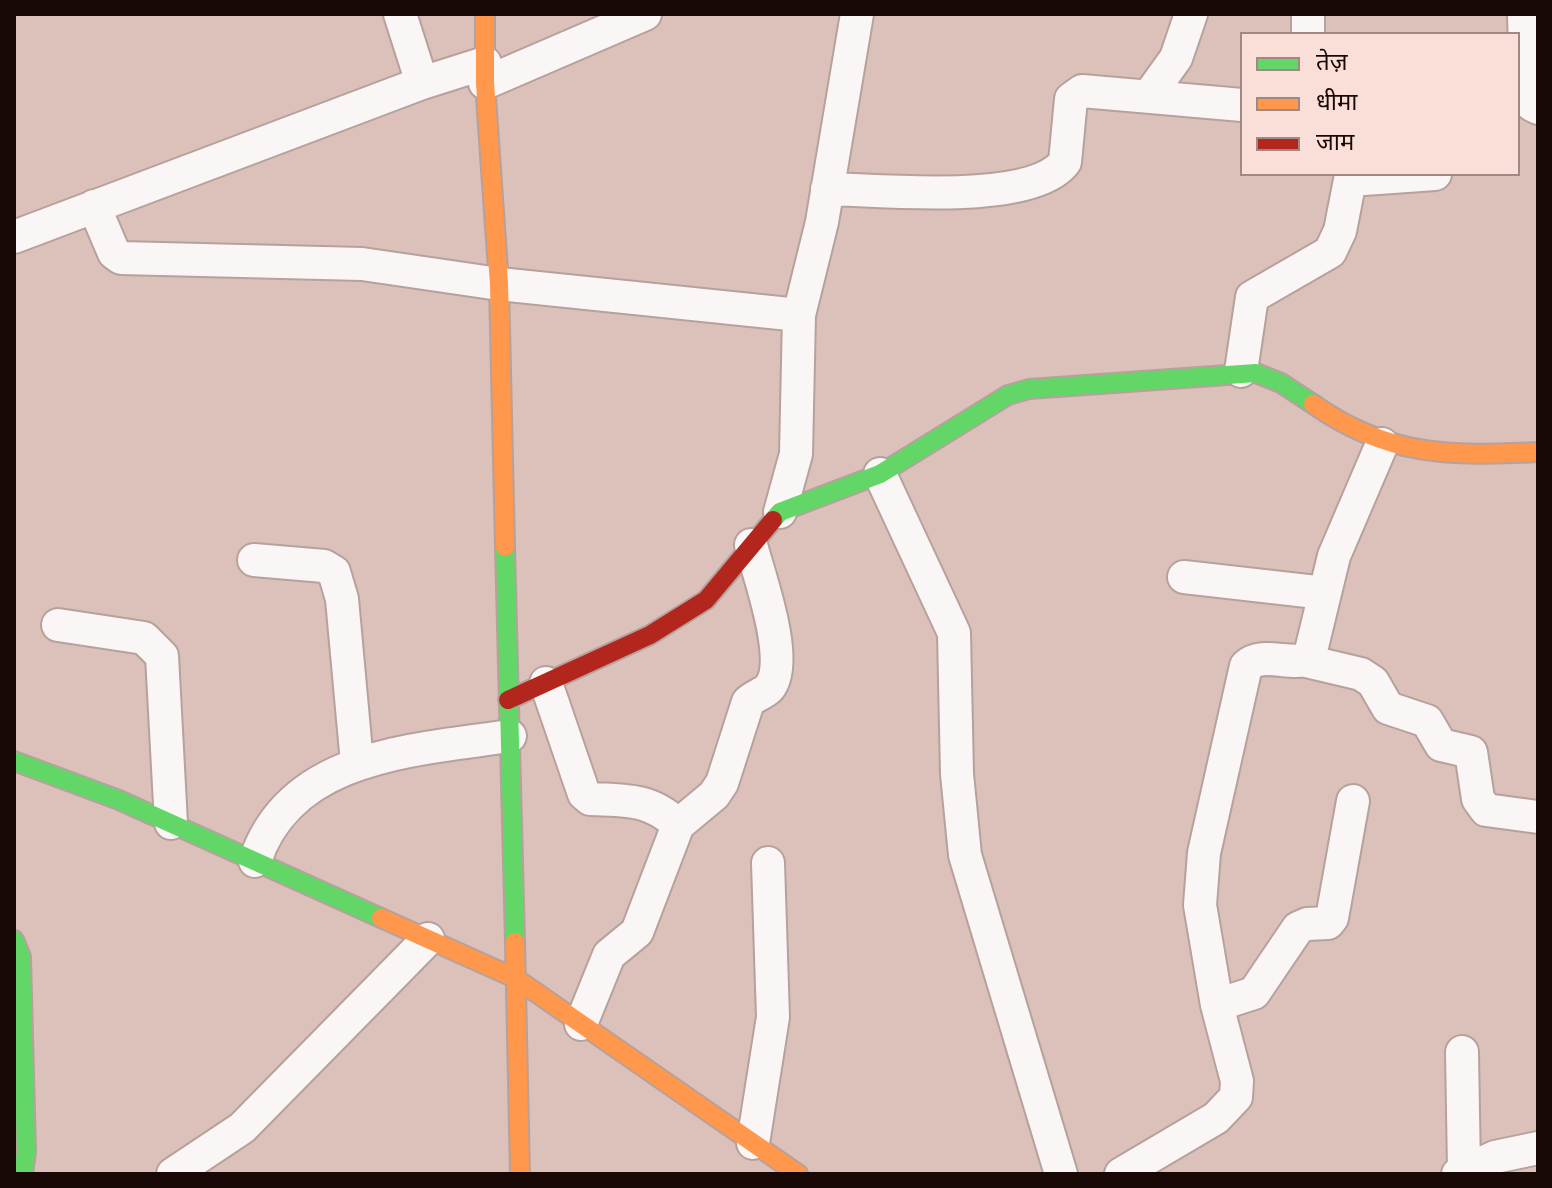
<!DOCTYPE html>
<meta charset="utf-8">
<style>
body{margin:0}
#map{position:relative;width:1552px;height:1188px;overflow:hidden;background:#dcc0ba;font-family:"Sofia Sans Condensed","Noto Sans Devanagari",sans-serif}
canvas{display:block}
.frame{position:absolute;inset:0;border:16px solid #190906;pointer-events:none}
.legend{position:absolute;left:1240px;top:32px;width:280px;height:144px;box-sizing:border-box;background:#fadfd9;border:2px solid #a08985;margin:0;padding:10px 14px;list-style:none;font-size:24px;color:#190906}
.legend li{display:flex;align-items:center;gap:16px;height:40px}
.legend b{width:40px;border:2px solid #a08985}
</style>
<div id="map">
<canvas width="1552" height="1188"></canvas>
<div class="frame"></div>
<ul class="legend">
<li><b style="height:10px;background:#63d668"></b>तेज़</li>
<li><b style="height:10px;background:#ff974d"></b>धीमा</li>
<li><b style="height:10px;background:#b3261e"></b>जाम</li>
</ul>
</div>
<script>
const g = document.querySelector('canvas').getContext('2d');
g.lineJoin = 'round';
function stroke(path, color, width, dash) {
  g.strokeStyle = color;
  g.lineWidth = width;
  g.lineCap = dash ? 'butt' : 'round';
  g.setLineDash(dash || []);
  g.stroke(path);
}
const street = new Path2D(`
 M400,14l22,69
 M1308,14v20
 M1524,14l2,75 6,16 6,3
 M485,83l160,-69
 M1148,97l28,-39 15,-44
 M827,189c54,1 205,17 238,-27l6,-63 11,-8 160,14
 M94,206l20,47 7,5 241,6 137,20 300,31
 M14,237l408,-154 63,-20
 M1241,371l11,-74 78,-45 10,-21 10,-51 85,-6
 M880,474l74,159 3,141 8,81 96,319
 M780,512l16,-58 3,-139 23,-93 35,-208
 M254,560l70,6 10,6 8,27 15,164
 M1184,577l141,16
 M58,625l86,13 18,18 9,167
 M1306,661l55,13 12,8 15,26 39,13 14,24 30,7 7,47 8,11 52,7
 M546,683l38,111 6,5c36,1 62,0 88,26
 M255,861c35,-107 160,-111 255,-125
 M1217,1005l37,-12 44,-65 9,-4 21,-1 4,-5 21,-117
 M581,1024l28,-69 28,-23 41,-107 36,-30 8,-12 26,-81c6,-6 15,-8 21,-14 22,-26 -10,-112 -18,-143
 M1462,1052l2,118
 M753,1143l20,-126 -5,-154
 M173,1174l69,-46 186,-189
 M1121,1174l95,-56 20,-21 1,-16 -20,-76 -17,-100 4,-52 42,-187c16,-15 44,0 63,-7l25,-103 48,-112
 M1458,1174l37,-17 43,-9`);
const fast = new Path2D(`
 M773,520l7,-8 100,-38 128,-79 21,-6 227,-16 25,10 32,21
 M505,547l10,395
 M14,761l105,39 262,118
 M14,940l7,17 5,195 -3,22`);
const slow = new Path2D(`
 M485,14v69l14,201 6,263
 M1313,404c75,53 137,52 225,48
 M381,918l134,60 283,196
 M515,942l5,232`);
const jam = new Path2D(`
 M508,700l142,-65 56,-35 67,-80`);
stroke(street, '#b6a19c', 36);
stroke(fast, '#b6a19c', 22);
stroke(slow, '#b6a19c', 22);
stroke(jam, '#b6a19c', 22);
stroke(street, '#faf6f5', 32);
stroke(fast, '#63d668', 18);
stroke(slow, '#ff974d', 18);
stroke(jam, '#b3261e', 18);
</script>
